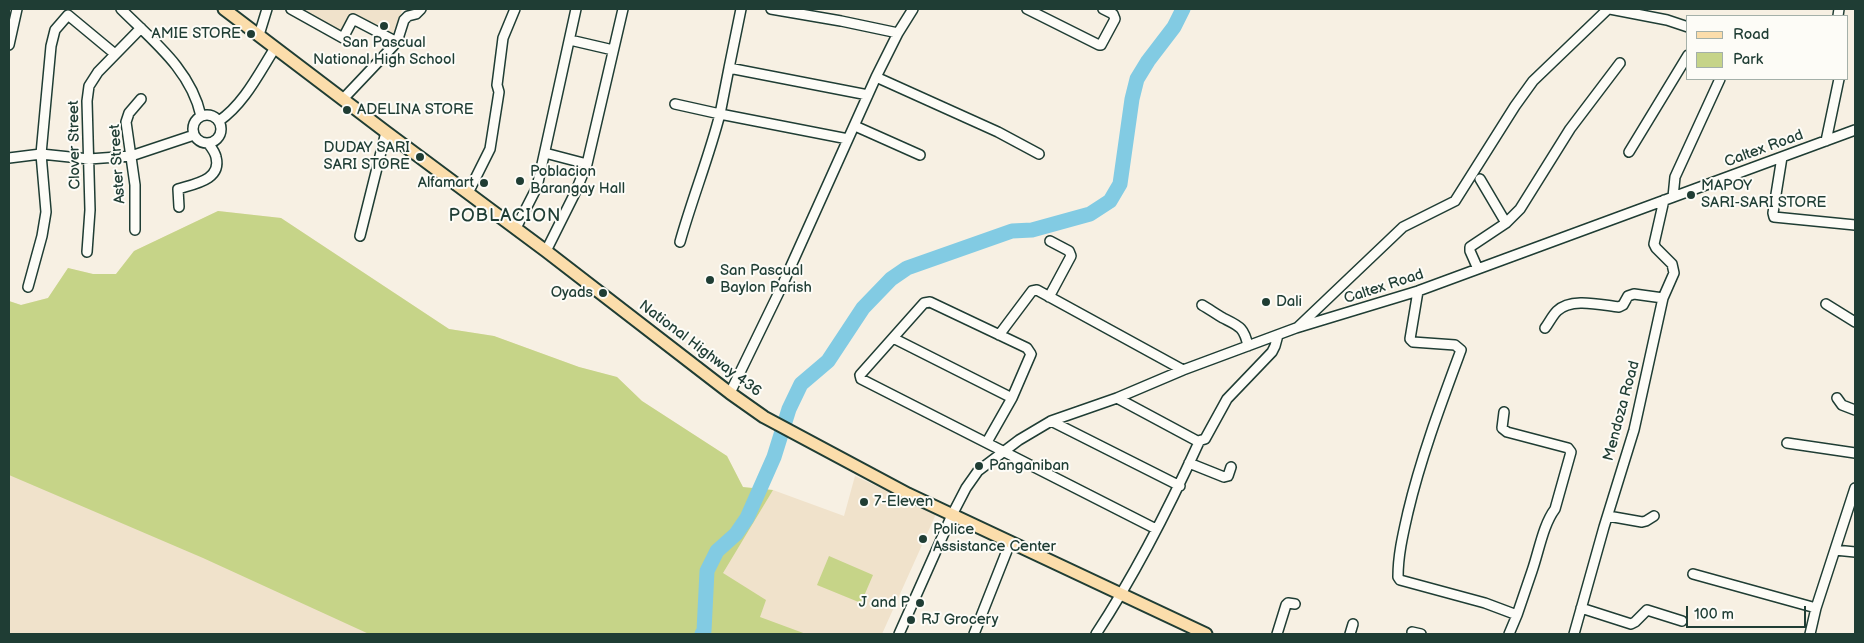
<!DOCTYPE html>
<style>
body{margin:0}
#map{position:relative;width:1864px;height:643px;overflow:hidden;background:#f7f0e3;font-family:"Balsamiq Sans",sans-serif}
canvas{display:block}
.frame{position:absolute;inset:0;border:10px solid #1f3d34;pointer-events:none}
.legend{position:absolute;left:1686px;top:15px;width:162px;height:65px;box-sizing:border-box;background:#fdfcf7;border:1px solid #a4b0a9;margin:0;padding:6px 9px;list-style:none;font-size:15px;color:#1f3d34}
.legend li{display:flex;align-items:center;gap:10px;height:25px}
.legend b{width:25px;border:1px solid #a4b0a9}
.scale{position:absolute;left:1686px;top:606px;width:120px;height:22px;box-sizing:border-box;border:2px solid #1f3d34;border-top:0;padding-left:6px;font-size:15px;line-height:18px;white-space:nowrap;color:#1f3d34;-webkit-text-stroke:4px #fdfcf7;paint-order:stroke}
</style>
<div id="map">
<canvas width="1864" height="643"></canvas>
<div class="frame"></div>
<ul class="legend">
<li><b style="height:6px;background:#fbddab"></b>Road</li>
<li><b style="height:14px;background:#c6d488"></b>Park</li>
</ul>
<div class="scale">100 m</div>
</div>
<script>
const g = document.querySelector('canvas').getContext('2d');
g.lineJoin = 'round';
function fillPath(path, color) {
  g.fillStyle = color;
  g.fill(path, 'evenodd');
}
function stroke(path, color, width, dash) {
  g.strokeStyle = color;
  g.lineWidth = width;
  g.lineCap = dash ? 'butt' : 'round';
  g.setLineDash(dash || []);
  g.stroke(path);
}
function write(font, color, halo, rows, align = 'center') {
  g.font = font + ' "Balsamiq Sans",sans-serif';
  g.lineWidth = 4;
  g.setLineDash([]);
  g.textBaseline = 'middle';
  g.strokeStyle = halo;
  g.fillStyle = color;
  for (const [text, x, y, turn = 0] of rows) {
    g.save();
    g.translate(x, y);
    g.rotate((+turn || 0) * Math.PI / 180);
    g.textAlign = isNaN(turn) ? turn : align;
    if (halo) g.strokeText(text, 0, 0);
    g.fillText(text, 0, 0);
    g.restore();
  }
}
fillPath(new Path2D(`
 M294,9h108l-6,30 -44,-22 -11,18z
 M218,211l63,7 168,111 45,7 85,31 38,10 25,24 85,55 16,32 30,2 71,26 11,-40 81,38 -54,120h-873v-333l12,4 27,-7 20,-30 25,6h23l18,-23z`), '#f0e2cb');
fillPath(new Path2D(`
 M218,211l63,7 168,111 45,7 85,31 38,10 25,24 85,55 16,31 30,3 -50,83 43,27 -6,17 46,17h-437l-166,-76 -194,-83v-174l12,4 27,-7 20,-30 25,6h23l18,-23z
 M829,556l44,19 -12,28 -44,-18z`), '#c6d488');
stroke(new Path2D(`
 M702,634l2,-3 3,-60 10,-20 19,-17 11,-16 27,-61 15,-48 12,-25 27,-23 35,-53 28,-29 16,-11 105,-37 20,-1 58,-16 20,-13 10,-17 12,-85 5,-20 11,-18 26,-34 9,-18`), '#82cbe3', 15);
const minor = new Path2D(`
 M121,9c32,32 70,61 80,107
 M291,9l52,29 10,-19 44,23
 M771,9l70,12 57,12
 M1027,9l72,36h2l14,-26 -2,-5 -10,-5
 M1610,9l57,11 21,7
 M1838,16l1,-7
 M259,35l8,-26
 M570,40l43,10
 M9,45l8,-36
 M729,68l12,-59
 M876,77l122,55 41,22
 M343,99l54,-57 7,-22 4,-4 8,-2 5,-5
 M675,104l45,10c-11,43 -28,85 -40,128
 M193 129a14 14 0 1 1 28 0a14 14 0 1 1-28 0Z
 M219,121c25,-17 40,-48 56,-73
 M855,126l65,29
 M848,139l-128,-25 9,-46 139,27
 M1826,141l13,-62
 M1629,152l59,-97
 M545,153l42,11
 M1782,157l-9,56 1,4 81,8
 M9,158l32,-4 48,5 42,-3 63,-21
 M1480,179l26,44
 M468,193l22,-44 9,-57 -2,-7 6,-47 12,-29
 M1673,197l2,-20 45,-98
 M179,207l-1,-18c16,-5 44,-9 38,-32 -1,-5 -5,-10 -8,-14
 M516,228l21,-41 39,-178
 M135,230v-45l-9,-63 3,-9 12,-14
 M360,236l26,-104
 M546,251l29,-58 12,-29 36,-155
 M87,252l3,-42 -3,-109 2,-15 9,-14 43,-44
 M1478,269l-8,-18v-4l36,-24 14,-14 50,-80 50,-66
 M28,287l14,-51 4,-24 -5,-58 10,-108 4,-16 13,-15 47,39
 M1418,291l-8,48 3,3 42,3 6,5c-20,54 -40,107 -53,162 -5,22 -10,43 -10,65l2,3 85,23 32,12 -8,19
 M1049,297l22,-41 -2,-5 -19,-10
 M1826,304l29,18
 M1202,305c7,4 14,9 21,13 16,8 21,9 25,28
 M1298,327l105,-100 52,-26 60,-95 18,-25 75,-72
 M1545,328c4,-5 7,-12 12,-17 14,-14 44,-6 62,-4l4,-2 5,-9 6,-2 29,4
 M999,335l33,-44 5,-1 146,80
 M893,338l119,60
 M730,393l51,-105 95,-211 22,-44 15,-24
 M1837,398l5,7 13,5
 M1504,412l-2,16 5,4 61,16 3,4 -16,57c-12,16 -16,42 -23,62 -5,15 -10,29 -15,44
 M1051,421l129,65
 M1198,441l7,-2 22,-40 45,-47 3,-6 3,-11
 M987,442l25,-44 19,-44 -4,-6 -97,-46 -6,1 -64,72 1,4 295,150
 M1787,443l68,10
 M1189,463l35,14 4,-1 3,-9
 M1608,516l34,6 4,-1 8,-5
 M1835,550l20,2
 M1693,574l123,34
 M1581,608l50,16 4,-2 12,-12 35,11
 M1412,632l9,2
 M899,634l53,-119 14,-27 12,-17 41,-31 32,-19 66,-23 66,-28 113,-42 122,-37 437,-161
 M974,634l36,-91
 M1096,634c40,-61 73,-126 103,-192l-82,-44
 M1277,634l9,-29 2,-2 7,1
 M1350,634l3,-10
 M1574,634l30,-107 30,-97 29,-132 11,-25 -2,-9 -16,-16 -2,-4 10,-44
 M1810,634l6,-26 39,-120`);
const major = new Path2D(`
 M224,9l162,123 160,119 184,142 34,24 144,77 298,140`);
stroke(minor, '#1f3d34', 12);
stroke(major, '#1f3d34', 15);
stroke(minor, '#fdfcf7', 9);
stroke(major, '#fbddab', 11);
for (const [x, y, r, color] of [
 [384,26,5,"#1f3d34"],
 [251,34,5,"#1f3d34"],
 [347,110,5,"#1f3d34"],
 [420,157,5,"#1f3d34"],
 [520,181,5,"#1f3d34"],
 [484,183,5,"#1f3d34"],
 [1691,195,5,"#1f3d34"],
 [710,280,5,"#1f3d34"],
 [603,293,5,"#1f3d34"],
 [1266,302,5,"#1f3d34"],
 [979,466,5,"#1f3d34"],
 [864,502,5,"#1f3d34"],
 [923,539,5,"#1f3d34"],
 [920,603,5,"#1f3d34"],
 [911,620,5,"#1f3d34"]
]) {
  const dot = new Path2D();
  dot.arc(x, y, r, 0, 2 * Math.PI);
  g.fillStyle = color;
  g.fill(dot);
  stroke(dot, '#fdfcf7', 2);
}
write('15px', '#1f3d34', '#fdfcf7', [
 ["AMIE STORE",241,34,"right"],
 ["San Pascual",384,43,"center"],
 ["National High School",384,60,"center"],
 ["ADELINA STORE",357,110],
 ["DUDAY SARI",410,148,"right"],
 ["SARI STORE",410,165,"right"],
 ["Poblacion",530,172],
 ["Barangay Hall",530,189],
 ["Alfamart",474,183,"right"],
 ["MAPOY",1701,186],
 ["SARI-SARI STORE",1701,203],
 ["San Pascual",720,271],
 ["Baylon Parish",720,288],
 ["Oyads",593,293,"right"],
 ["Dali",1276,302],
 ["Panganiban",989,466],
 ["7-Eleven",874,502],
 ["Police",933,530],
 ["Assistance Center",933,547],
 ["J and P",910,603,"right"],
 ["RJ Grocery",921,620]
], 'left');
write('15px', '#1f3d34', '#fdfcf7', [
 ["Clover Street",75,145,-91],
 ["Caltex Road",1764,149,-20],
 ["Aster Street",118,164,-94],
 ["Caltex Road",1384,287,-18],
 ["National Highway 436",700,349,37],
 ["Mendoza Road",1622,411,-75]
]);
g.letterSpacing = '1px';
write('18px', '#1f3d34', '#fdfcf7', [
 ["POBLACION",505,216]
]);
g.letterSpacing = '0px';
</script>
